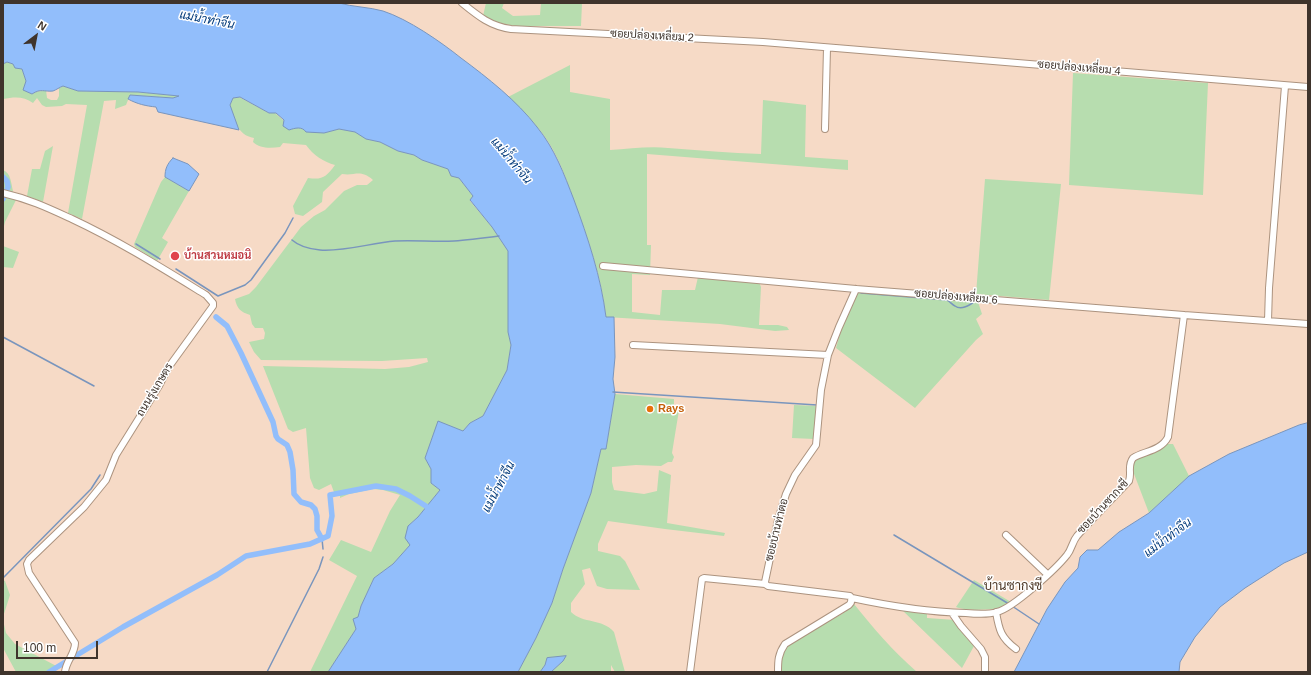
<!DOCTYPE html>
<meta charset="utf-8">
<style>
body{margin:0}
#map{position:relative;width:1311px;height:675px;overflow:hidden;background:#f6dac6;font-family:Helvetica,sans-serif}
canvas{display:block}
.frame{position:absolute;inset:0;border:4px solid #3f342c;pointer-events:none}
.north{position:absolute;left:16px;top:16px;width:40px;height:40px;-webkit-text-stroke:3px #fff;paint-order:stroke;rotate:32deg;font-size:11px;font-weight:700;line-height:16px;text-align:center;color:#3f342c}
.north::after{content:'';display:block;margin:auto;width:14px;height:18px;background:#3f342c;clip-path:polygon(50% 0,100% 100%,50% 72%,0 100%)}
.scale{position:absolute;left:16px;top:641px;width:82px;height:18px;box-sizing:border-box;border:2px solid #3f342c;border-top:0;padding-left:5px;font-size:12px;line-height:14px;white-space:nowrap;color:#3f342c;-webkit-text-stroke:3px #fff;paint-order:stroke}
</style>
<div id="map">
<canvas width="1311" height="675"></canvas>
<div class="frame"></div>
<div class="north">N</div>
<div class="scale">100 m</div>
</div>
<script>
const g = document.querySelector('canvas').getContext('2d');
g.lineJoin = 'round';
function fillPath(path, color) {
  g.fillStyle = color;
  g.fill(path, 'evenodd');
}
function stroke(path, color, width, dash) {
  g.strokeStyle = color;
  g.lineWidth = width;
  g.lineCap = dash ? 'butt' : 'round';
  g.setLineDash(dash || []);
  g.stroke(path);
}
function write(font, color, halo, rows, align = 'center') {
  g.font = font + ' Helvetica,Sarabun,sans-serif';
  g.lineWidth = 3;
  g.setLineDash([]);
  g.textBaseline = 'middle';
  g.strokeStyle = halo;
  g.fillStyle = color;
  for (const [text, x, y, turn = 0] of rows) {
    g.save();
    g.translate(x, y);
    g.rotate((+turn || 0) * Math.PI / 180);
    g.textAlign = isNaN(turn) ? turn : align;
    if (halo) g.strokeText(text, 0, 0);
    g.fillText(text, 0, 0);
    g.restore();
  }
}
fillPath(new Path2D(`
 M486,3h18l-2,5 11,8 27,-1 1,-12h41l-1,23h-66l-19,-4 -13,-6z
 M7,62l6,2 9,5 4,12 1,10 5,3 4,-2 10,-2 1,8 4,2h6l2,-4v-8l4,-2 15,5 60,1 43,4 -8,2 -43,-3 -4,10 -11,4 1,-9 -12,1 -22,118 -14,-6 19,-108 -21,-1 -4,2 -16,1 -4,-2 -5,-7 -4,5c-9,-7 -19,-6 -30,-4v-35z
 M570,65v27l40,7v51c19,-1 39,-4 58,-2 31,2 62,5 93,6l2,-54 43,5 -1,52 43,3v10l-201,-16v91h4l-1,30 -18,-1v38l28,3 2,-25h33l3,-13 61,5 2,5 -2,38h19l9,2 2,3 -14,1 -55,-7 -114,-7c-5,-42 -19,-82 -34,-121 -6,-18 -13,-37 -23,-53 -11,-18 -27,-32 -41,-46z
 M1073,73l135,10 -5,112 -134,-10z
 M239,97l30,16h6l9,8 13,6 27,6 15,-4 17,3 10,7 14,3 18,9 16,4 8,5 26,9 3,7 8,2 14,18 -3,5 22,26 16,24v81l3,13 -4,25 -24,46 -13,7 -7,8 -25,-9 -13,36 6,11v14l9,7 -22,27 -10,9 2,19 -17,19 -19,14 -13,28 -5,23 -28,43h-18l47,-96 -28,-16 12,-20 30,12 19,-41 10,-16 -17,-5 -10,-1 -24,5 -9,4v-3h-5l-4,-11 -12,6 -5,-2 -4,-10 -4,-50 -13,4 -5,-3 -25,-63 122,3 24,-2 19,-5 -1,-4 -45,3 -121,-1 -7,-8 -5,-10 15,-3 1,-6 -2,-5h-8l-3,-4 -2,-9c-9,-3 -13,-6 -15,-16l14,-5 7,-7 45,-60 13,-11 11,-6 19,-19 13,-6h10l6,-5c-13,-11 -17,-4 -31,-6l-19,18 -1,10 -19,14 -8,-2 -2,-8 15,-28c15,2 18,-1 27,-13 -11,-3 -22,-10 -29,-20l-23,-2 -3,4c-9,1 -20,2 -27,-5l1,-4c-17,-3 -19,-18 -24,-33l3,-7z
 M53,146l-10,56 -16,-6 5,-27h8l5,-18z
 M3,170c8,3 8,13 10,21l-1,2 -9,-2z
 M165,177l24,14 -27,47 6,4 -11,19 -22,-14 -1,-3 27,-62z
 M985,179l76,5 -12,116 -73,-6z
 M3,196l13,4 -11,22 -2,8z
 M3,246l16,6 -6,16 -10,-1z
 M859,292l110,7 9,3 4,12 -6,5 7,15 -7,6 -61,68 -79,-60 5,-18 14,-33z
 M615,394l59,5v10l5,1 -7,43 2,4 -2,5h-4l-7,4 -25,-1 -24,2v15l2,8 30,4 13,-3 2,-21 12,5 -4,48 58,10 -1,3 -59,-7 -57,-8 -10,23v7l22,5 5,5 15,29 -33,-1 -10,-3 -7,-18 -8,2 3,14 -14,19v9c12,12 31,6 43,20l11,40h-10l-4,-7v7h-60l12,-11 -8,-3 -8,1 -2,6 -5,7h-22l18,-34 16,-35 11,-34 28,-76 10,-44h5z
 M794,405l25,1 -5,33 -22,-1z
 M1167,444h6l16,32 -40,37 -18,-47 1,-5 30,-13z
 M3,580l2,1 5,14 -7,22z
 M974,580l37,22c-4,2 -8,5 -12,6 -11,2 -33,3 -43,-1z
 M854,604c21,26 38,46 63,68h-137c0,-15 -1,-20 11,-30l51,-28z
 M901,609l26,3v6l28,2 17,21 2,5 -12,22z
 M3,620l3,13 9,11 45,24 -7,4h-37l-13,-24z`), '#b7ddaf');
const water = new Path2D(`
 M3,3h336c14,4 30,4 44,8 25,8 58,31 78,47 27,20 56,43 76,69 18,22 27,47 37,73 14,38 27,77 32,117h8l1,40 -2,22 2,15 -9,55h-5l-10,44 -28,76 -11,34 -16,35 -18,34h-190l28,-43 -3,-10 5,-2 3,-11 13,-28 19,-14 17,-19 -5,-7 3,-12 10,-9 22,-27 -9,-7v-14l-6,-11 13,-37 25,10 7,-8 13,-7 24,-46 4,-25 -3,-13v-81l-16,-24 -22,-27 3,-4 -14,-18 -8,-2 -3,-7 -26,-9 -8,-5 -16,-4 -18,-9 -14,-3 -11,-7 -16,-3 -15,4 -18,-1c-4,-6 -11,-4 -17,-2l-6,-4 1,-6 -8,-7h-7l-29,-16 -7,1 -3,7 9,25 -81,-18 -2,-5c-10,-1 -19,-3 -28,-8l2,-4 43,3 6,-2 -41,-4 -60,-1 -15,-5c-3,1 -7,4 -10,5 -9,1 -12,-3 -21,3l-9,-4 3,-9 -4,-12 -7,-1 -2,-4 -6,-2 -4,2z
 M173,158l15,6 11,10 -10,17 -24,-14c0,-8 2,-13 8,-19z
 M1308,423v129l-24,11 -39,25 -25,19 -25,30 -15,25 -1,10h-165l33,-63 18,-27 13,-14 2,-11 7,-7h11l21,-18 30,-19 40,-37 40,-22 70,-29z
 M566,656l-3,5 -12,11h-11l5,-7 2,-7z`);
fillPath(water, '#92befb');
stroke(water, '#7995bd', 1);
stroke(new Path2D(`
 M292,240c8,7 17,9 28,10 23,2 51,-7 75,-9 20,-1 39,1 59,0 15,-1 30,-3 45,-5
 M136,244l24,15
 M176,269l42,27 27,-11 6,-5 34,-47 8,-15
 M861,293l86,7c4,2 5,5 8,6 7,5 16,-2 22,-6
 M1100,311l80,7
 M3,337l91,49
 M613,392l204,13
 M894,535l115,69
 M322,539l1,10
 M3,578l88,-89 9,-14
 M1012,606l27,18
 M267,672l52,-103 4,-12`), '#7995bd', 1.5);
stroke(new Path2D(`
 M3,177l4,4 1,6 -5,12
 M216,317l11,9 14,27 32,69 3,14 2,3 9,6 3,7 3,18 1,24 7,8 10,3 4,4 2,7v14l5,9
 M49,672l74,-45 94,-52 29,-19 64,-12 18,-8 4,-20 -2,-21 46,-9 20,3 14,7 22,14`), '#92befb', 5.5);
const minor = new Path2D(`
 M462,3c16,13 28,23 49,26l252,13 545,45
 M825,129l2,-81
 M3,193c26,6 45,15 69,26 47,22 90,49 134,76l7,8v3l-45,62 -9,18 -43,69 -10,25 -22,27 -55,53 -2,4 2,9 46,70c0,11 -9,18 -10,29
 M603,266l253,23 328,26 124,9
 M1268,321l1,-33 16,-202
 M633,345l195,10
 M1006,535l41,39
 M852,598c37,8 76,14 114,15 10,1 21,2 31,-1 16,-4 59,-43 70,-57 5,-6 5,-13 10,-19 17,-19 35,-37 52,-55 3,-8 -2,-15 4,-23 11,-7 28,-7 35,-21l16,-122
 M996,612c3,18 5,26 20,37
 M952,613l9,13 20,23 4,8v13
 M690,672l12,-93 2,-1 61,6
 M778,672c0,-11 0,-18 7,-28l64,-39c3,-3 3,-6 1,-9l-82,-10 -3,-2v-2l13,-62 8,-26 9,-19 21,-30 5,-55 7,-35 11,-28 17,-38`);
stroke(minor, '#ac937f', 8);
stroke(minor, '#fff', 6);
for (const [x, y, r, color] of [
 [175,256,5,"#e0444e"],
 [650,409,4,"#e8710a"]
]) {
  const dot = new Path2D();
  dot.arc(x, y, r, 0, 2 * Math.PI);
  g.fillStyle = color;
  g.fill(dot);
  stroke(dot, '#fff', 1.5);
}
write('11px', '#3f342c', '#fff', [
 ["ซอยปล่องเหลี่ยม 2",652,36,3],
 ["ซอยปล่องเหลี่ยม 4",1079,68,5],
 ["ซอยปล่องเหลี่ยม 6",956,297,5],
 ["ถนนรุ่งเกษตร",155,390,-59],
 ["ซอยบ้านซากงซี",1103,507,-47],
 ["ซอยบ้านท่าตอ",777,530,-76]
]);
write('bold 11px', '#be3a42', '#fff', [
 ["บ้านสวนหมอนิ",184,256]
], 'left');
write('bold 11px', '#c56008', '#fff', [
 ["Rays",658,409]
], 'left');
write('italic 12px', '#01397a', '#fff', [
 ["แม่น้ำท่าจีน",207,20,11],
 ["แม่น้ำท่าจีน",511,161,50],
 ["แม่น้ำท่าจีน",499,487,-62],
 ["แม่น้ำท่าจีน",1168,538,-37]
]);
write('13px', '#503a29', '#fff', [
 ["บ้านซากงซี",1013,586]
]);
</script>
